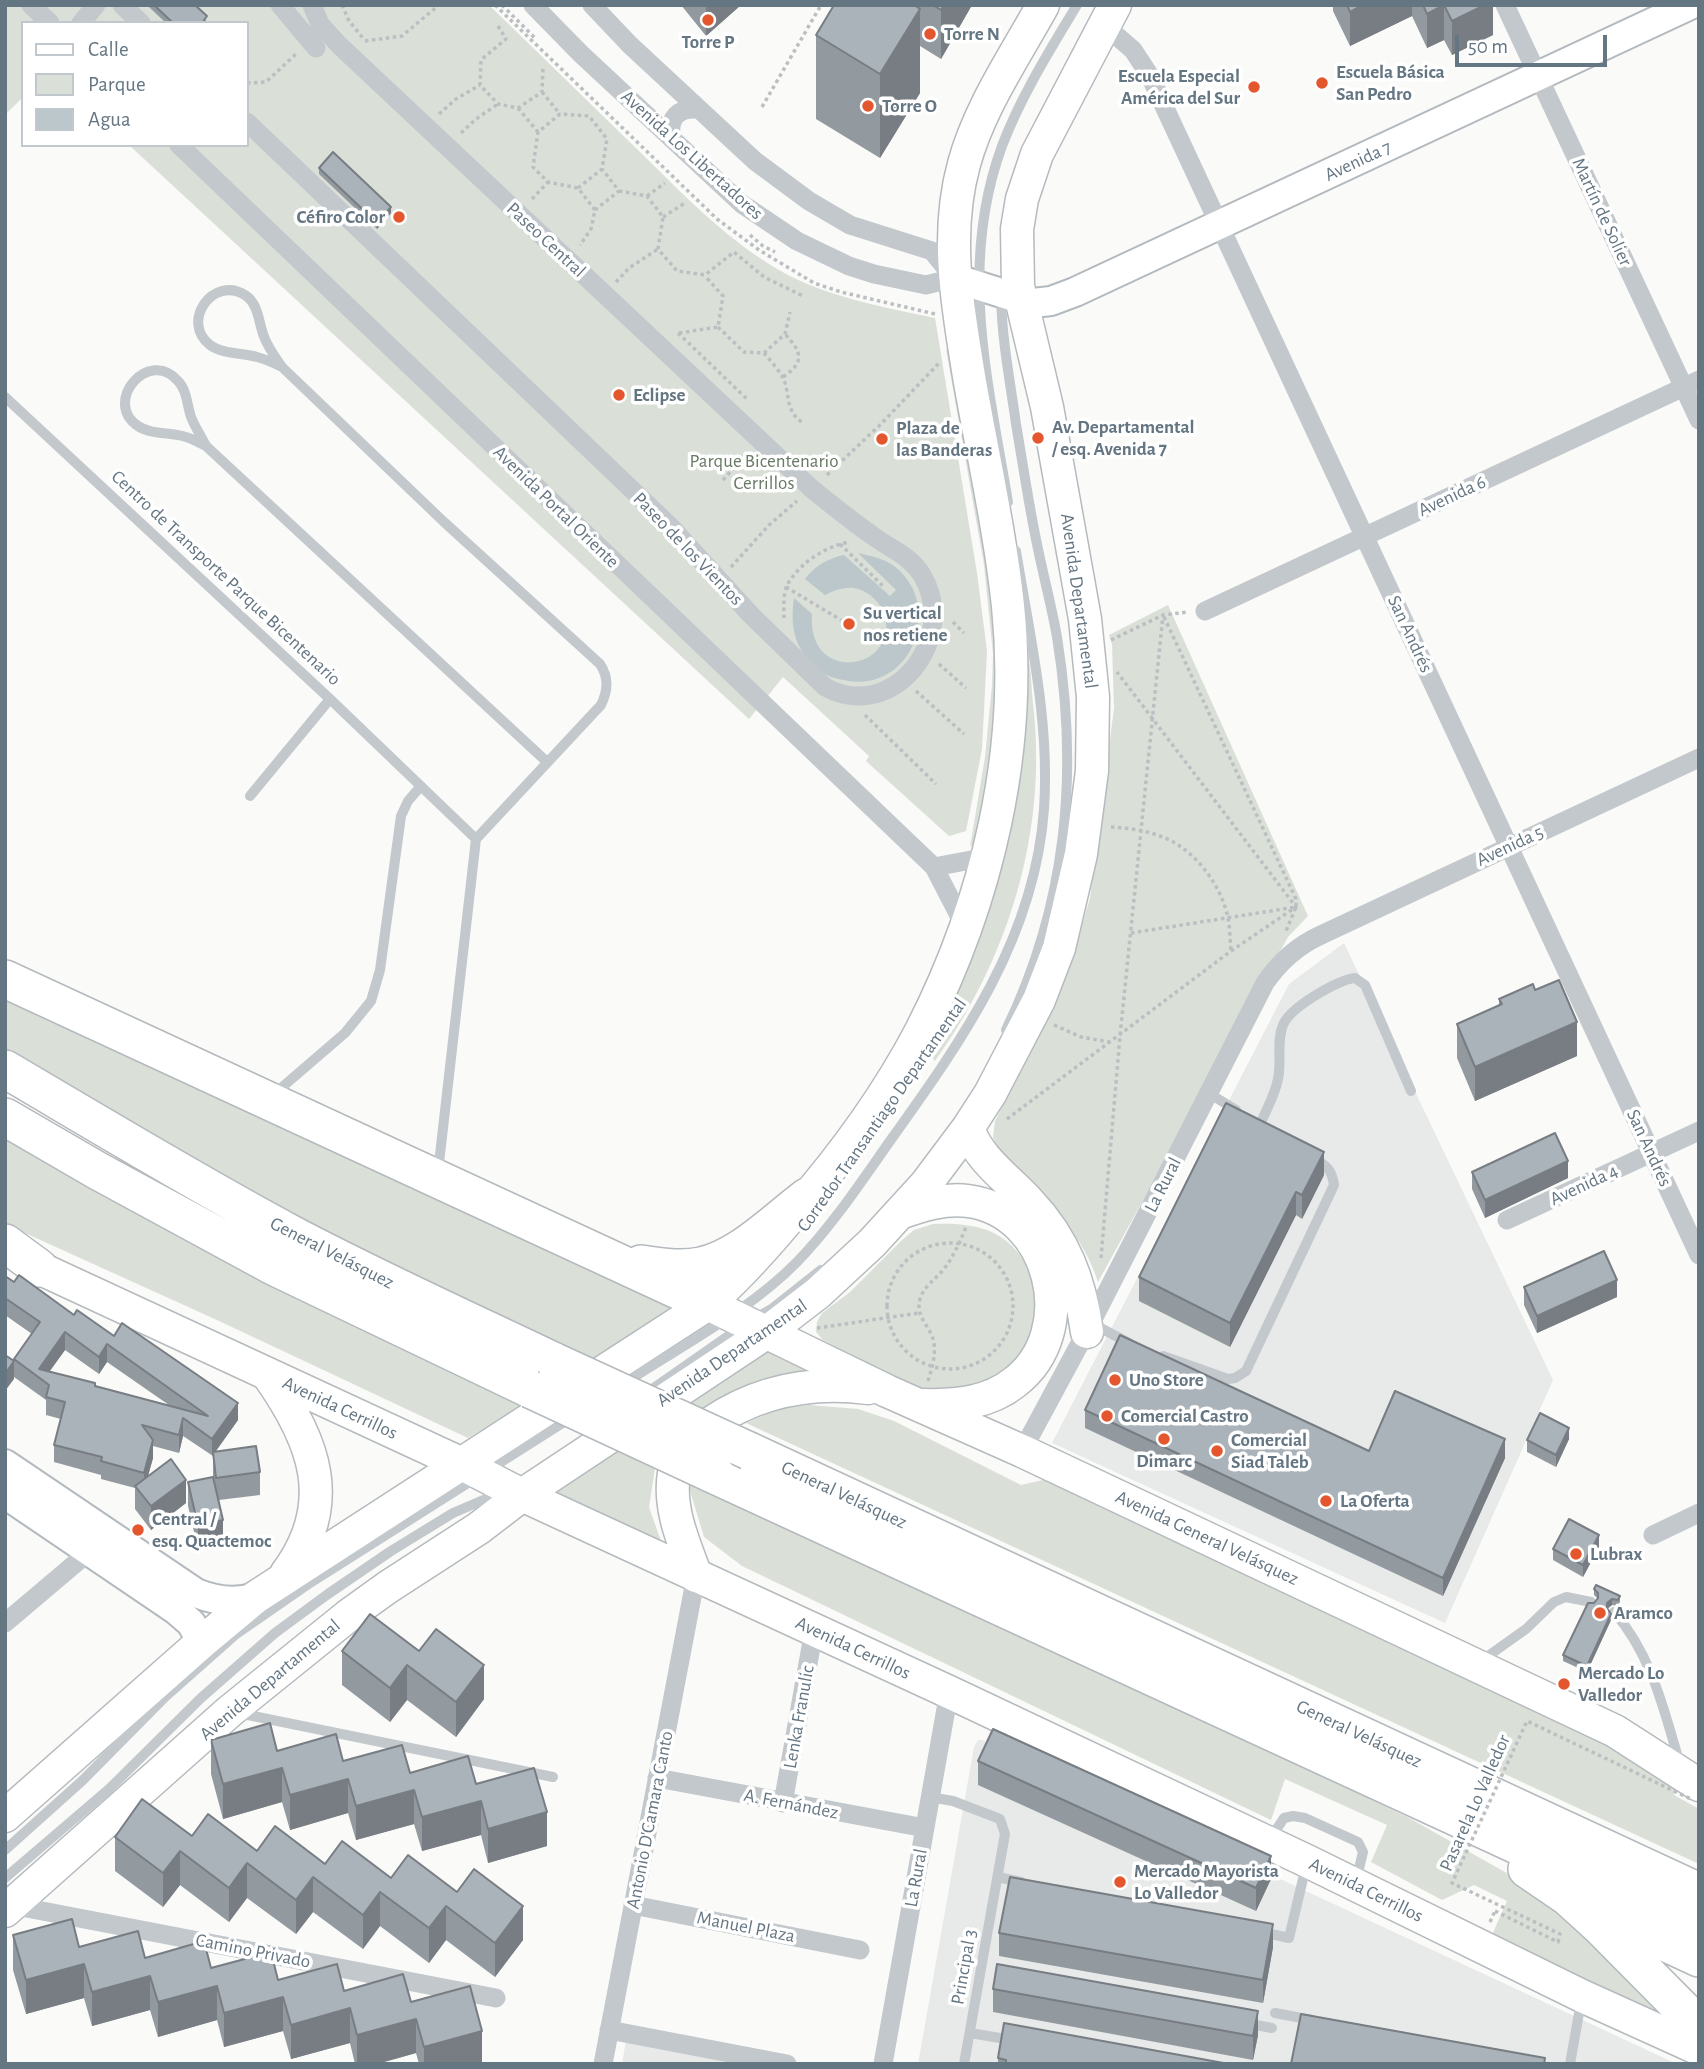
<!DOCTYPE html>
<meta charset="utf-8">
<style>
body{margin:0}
#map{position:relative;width:1704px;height:2069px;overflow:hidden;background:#fafaf8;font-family:"Alegreya Sans",sans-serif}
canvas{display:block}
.frame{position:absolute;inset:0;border:7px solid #657683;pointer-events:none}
.legend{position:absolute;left:21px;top:21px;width:228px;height:126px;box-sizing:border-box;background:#fff;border:2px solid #c1c8cd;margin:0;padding:9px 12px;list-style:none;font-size:21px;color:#657683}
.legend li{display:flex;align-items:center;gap:14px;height:35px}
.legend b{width:35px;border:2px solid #c1c8cd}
.scale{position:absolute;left:1455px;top:35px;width:152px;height:32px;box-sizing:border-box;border:4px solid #657683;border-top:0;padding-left:9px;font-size:21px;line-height:24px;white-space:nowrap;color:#657683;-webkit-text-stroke:5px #fff;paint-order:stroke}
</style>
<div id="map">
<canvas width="1704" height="2069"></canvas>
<div class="frame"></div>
<ul class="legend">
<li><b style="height:9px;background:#fff"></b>Calle</li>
<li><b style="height:19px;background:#dadfd7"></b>Parque</li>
<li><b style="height:19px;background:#bbc7cb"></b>Agua</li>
</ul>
<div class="scale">50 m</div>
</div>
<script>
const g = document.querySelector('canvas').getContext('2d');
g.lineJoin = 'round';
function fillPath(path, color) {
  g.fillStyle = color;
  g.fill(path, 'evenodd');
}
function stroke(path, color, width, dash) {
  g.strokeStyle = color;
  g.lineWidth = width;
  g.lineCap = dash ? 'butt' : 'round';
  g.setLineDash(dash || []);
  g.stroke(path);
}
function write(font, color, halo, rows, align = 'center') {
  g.font = font + ' "Alegreya Sans",sans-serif';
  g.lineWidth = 7;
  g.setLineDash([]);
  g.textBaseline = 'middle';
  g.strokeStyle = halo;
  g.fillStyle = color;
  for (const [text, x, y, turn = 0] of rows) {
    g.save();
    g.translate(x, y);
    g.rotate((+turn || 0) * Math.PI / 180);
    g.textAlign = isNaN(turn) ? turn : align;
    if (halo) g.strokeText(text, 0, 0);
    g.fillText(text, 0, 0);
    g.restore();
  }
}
fillPath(new Path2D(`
 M1344,943l209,437 -108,243 -393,-180 237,-459z
 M978,1740h4l695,324h-759l56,-317z
 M626,2041l100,19v4h-104z`), '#e8e9e9');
fillPath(new Path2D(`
 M5,5h484c50,48 99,97 149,145 46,45 92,94 150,125 45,23 99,33 147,43l42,255 10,78 -5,98 -16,82 -17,5 -83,-75 3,-5 -86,-79 -34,42 -620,-574h118v-122h-224v74l-18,18z
 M953,348l42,251 3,120 -18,116 -10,12 15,-90 7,-72 1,-31 -9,-89 -38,-216z
 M1168,605l140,311 -20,21 -190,345c-18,-57 -64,-92 -102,-137l-3,-7 2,-17 48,-93 28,-67 19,-63 24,-190 -2,-64 -3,-9z
 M1024,646c8,16 7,40 9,58 15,126 -24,254 -98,357l-11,-10z
 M5,991l679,316 -90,57 -289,-138 -300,-174z
 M5,1137l215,120 300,149 -52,32 -251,-118 -212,-96z
 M933,1224c17,-1 37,0 54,6 46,18 58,71 39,113 -8,17 -26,38 -45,45 -13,5 -56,2 -69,-2l-89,-46 -7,-8 1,-10 5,-9 28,-21 51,-51 13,-11z
 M765,1346l57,30 -166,86 -7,45 13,37 -109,-52z
 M809,1405l49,4 36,12 127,64 22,-5 110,41 527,259 -6,15 25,14v55l-953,-441 34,-15z
 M687,1481l325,144 397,193 119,67 71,54 87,97 -198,-92 19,-43 -33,-16 -32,15 -71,-38 16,-37 -102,-46 -14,41 -529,-254 -38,-29z`), '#dadfd7');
fillPath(new Path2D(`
 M858,553c13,3 25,5 36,13 50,38 20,124 -45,115 -13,-2 -24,-5 -34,-14 -21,-20 -25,-41 -21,-69l18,16c-5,68 78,58 74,9 -1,-12 -7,-21 -16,-28 -15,-11 -29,-8 -45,0l-20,-16c11,-14 22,-20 39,-24l46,41 6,-6z`), '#bbc7cb');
const secondary = new Path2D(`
 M954,278l79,25 18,-2 24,-9 615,-287
 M5,1464l191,129c20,8 39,11 60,4
 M5,1494l171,116 15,13 11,19`);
const primary = new Path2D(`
 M968,1128c10,31 40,51 61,74 36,38 51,79 58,130
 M900,1213c22,-8 45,-15 68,-12 84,11 113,130 47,181 -26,21 -59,24 -91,23
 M39,1268l421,195 62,32 427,197 358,169 275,135 117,53
 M708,1304l179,87 135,60 593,280 84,54
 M268,1375c46,65 71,128 18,199
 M696,1576c-12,-33 -28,-67 -22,-103 4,-23 18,-37 37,-50 47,-32 101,-42 157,-35
 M5,1816l197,-174 54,-45 452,-293c32,-29 60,-60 87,-93 48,-55 92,-115 126,-180 66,-129 102,-280 87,-425 -8,-75 -25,-150 -38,-224 -12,-73 -26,-146 -6,-218 15,-56 51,-108 79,-159
 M5,1911l225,-200 119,-96 39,-28 91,-59 43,-33 244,-162 52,-40 54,-50 54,-59 42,-56 22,-34 49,-94 20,-52 22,-94 11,-83 1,-74 -8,-78 -38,-212 -29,-121 -1,-57 5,-30 15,-45 78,-149`);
const highway = new Path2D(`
 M5,979l703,325
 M5,1069c95,56 189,113 286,165 87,46 176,86 264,128
 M5,1117l93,54 175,95 257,123
 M5,1243l34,25
 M641,1264c19,3 40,6 60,2 40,-9 74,-45 106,-69
 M749,1451l950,441
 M717,1476l982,453
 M1527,1869l41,28 32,29 99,100
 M1600,1912l99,46`);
stroke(secondary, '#b3babf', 32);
stroke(primary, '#b5babe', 35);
stroke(highway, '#b4b9bd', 40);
stroke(new Path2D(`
 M342,5l7,16 14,17
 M495,5l222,214 42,31 55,33 27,9 94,22
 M502,5l33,33
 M498,26l8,13 -25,21 -1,25 18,19 20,4 24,-16 1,-25
 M365,41l37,-5 37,-31
 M247,83l19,-1 30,-28
 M542,92l18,22
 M762,107l59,-102
 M518,108l20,24
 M439,114l17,-15 24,-14
 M461,133l15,-14 22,-15
 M578,188l24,-19 5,-30 -18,-23 -29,-2 -22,18 -5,35 15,15 30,6 17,22 -4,19 -11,16
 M619,191l28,5 16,21 -5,32 19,22 28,4 29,-23 30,25 39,19
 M647,196l18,-13
 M532,199l16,-17
 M595,210l24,-19 -17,-22
 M663,217l22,-14
 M750,235l13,11 12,6
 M616,282l13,-14 29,-19
 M718,327l26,25 20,1 21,-19 5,-22
 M678,333l70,67
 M679,333l39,-6 5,-31 -18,-20
 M764,353c6,7 13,15 18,23 9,16 2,35 20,46
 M783,377c22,-15 19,-25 2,-43
 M827,475l55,-52 58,-61
 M723,480l23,-26
 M840,544l45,44
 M731,567l38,-42 28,-24
 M786,587l55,33
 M1164,617l132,282v7
 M784,618c0,-9 -1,-25 3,-33 13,-22 37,-38 62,-43
 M953,622l11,11
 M1111,640l52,-25 25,-3
 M939,664l27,24
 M916,691l48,43
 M865,715l71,69
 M1111,827c16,1 33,3 49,9 33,11 61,48 68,82 2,10 2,22 3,33
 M1131,933l165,-26 -10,24
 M1054,1025l27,12 29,5
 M1007,1119l224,-168 65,-44 -179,-235
 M887 1306a63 63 0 1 1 126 0a63 63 0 1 1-126 0Z
 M1101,1258l19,-222 43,-421
 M817,1328l102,-15
 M928,1381c4,-13 9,-28 5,-42 -4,-14 -18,-23 -13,-40 4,-13 15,-19 23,-29 10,-12 17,-28 23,-43
 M1490,1922l5,-11`), '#bbbfc2', 3.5, [3.5, 3.5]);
stroke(new Path2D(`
 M1001,297c1,43 9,84 15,127 7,41 13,83 22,125 6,29 14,59 19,88 22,137 10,267 -51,393
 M5,397l325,302 146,140 125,-134c7,-15 8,-27 -1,-41l-156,-142 -162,-155c-6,-9 -13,-18 -17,-28 -7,-15 -5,-34 -20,-44 -32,-20 -65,27 -35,50 12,9 32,8 47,12 8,2 17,6 25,10
 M206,446c-5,-10 -11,-19 -15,-29 -4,-12 -4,-27 -13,-36 -29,-34 -76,21 -40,45 13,9 33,6 48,11 7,2 13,6 20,9l341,316
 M1008,502c-20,-121 -50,-236 -6,-356 19,-50 48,-96 75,-141
 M250,796l80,-97
 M1210,1094l26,16
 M273,1095l72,-62 26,-32 9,-31 21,-154 7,-15 13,-15
 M1260,1125c6,-15 15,-30 18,-46 4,-18 -2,-37 5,-54 7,-18 55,-45 72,-47l10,7 46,106
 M438,1172l38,-333
 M754,1319l19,-11 48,-38
 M1093,1324l36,19
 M1163,1356l65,23 7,-1 11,-7 88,-186c-2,-15 -7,-19 -20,-27
 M623,1384c58,-38 126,-73 174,-122 35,-36 64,-80 93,-121 73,-102 145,-203 154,-332 6,-87 -14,-172 -28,-258
 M645,1394l96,-67
 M1614,1612c38,43 50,99 66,152
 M1481,1661l45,-32 28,-27 12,-5 25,5
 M238,1713l315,64
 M930,1797l23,4 47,18 5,15 -41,230
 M1270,1839l14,-21 9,-2 12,2 53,24 5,10 -7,29
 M5,1850l78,-70 82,-83 70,-62 75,-52 262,-166
 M998,1877l23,5
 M5,1878l104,-89 92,-91 74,-65 53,-39 63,-43 62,-38 49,-21
 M1262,1932l27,6 17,-72
 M1275,2013l37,7
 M1245,2023l27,5
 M970,2033l42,7
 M1570,2064l11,-62`), '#c3c8cc', 10);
stroke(new Path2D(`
 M31,5l19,18
 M122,5l19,18
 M280,5l36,43
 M533,5l48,49 161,150 55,37 52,25 25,8 52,11 28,-7 -22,-27 -82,-26 -41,-24 -54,-40 -125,-116 -38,-40
 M1505,5l194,415
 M81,23l15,-18
 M1104,25l29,25 17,26 549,1179
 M247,122l423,404 80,88 75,73c68,37 135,-48 97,-112 -12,-19 -29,-25 -46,-37 -22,-15 -43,-32 -64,-49l-473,-444 -19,-21 -8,-19
 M671,136c-2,-18 7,-28 25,-27
 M179,145l755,722 31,60
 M1205,611l494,-231
 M934,867l53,-10
 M1507,1220l192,-89
 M1022,1451l69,-128 174,-340c15,-22 32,-37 56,-48l378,-177
 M1653,1535l46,-22
 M5,1623l85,-72
 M657,1778l268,50
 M783,1803l31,-173
 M11,1905l485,93
 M633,1905l227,45
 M609,2030l178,34
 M603,2064l93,-488
 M883,2064l66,-372`), '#c3c8cc', 19);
stroke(secondary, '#fff', 28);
stroke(primary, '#fff', 32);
stroke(highway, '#fff', 37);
const highwayBridge = new Path2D(`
 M555,1362l194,89
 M530,1389l187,87`);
stroke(highwayBridge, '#b4b9bd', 40, []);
stroke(new Path2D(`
 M1495,1911l63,31 2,-8 -108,-51 75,-162 164,78`), '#bbbfc2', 3.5, [3.5, 3.5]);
stroke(highwayBridge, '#fff', 37);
fillPath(new Path2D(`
 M149,5h46l12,17 -41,1 -17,-16z
 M681,5h60l-35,31z
 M834,5h138l-31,54 -21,-13v47l-40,65 -64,-39v-84z
 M1333,5h160v30l-41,20 -8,-15 -17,8 -15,-32 -62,30 -17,-35z
 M319,168l72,45 -14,16 -58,-55z
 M1499,999l78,57 -102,45 -18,-43v-34l42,-18z
 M1472,1172l96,6 -83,40 -13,-29z
 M1324,1175l-22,44 -6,-4 -66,132 -91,-46v-24z
 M5,1276l9,6 100,54 124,84 -22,31 44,21v23l-41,5 4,43 -25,6 -10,-43v-24l25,-5v-21l-30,-20 -4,17 -26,-7v12l-5,18 38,27 -35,27 -16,-21v-21l-34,-9v-4l-47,-13v-17l7,-26 -15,-4v-15l-32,-23v2v-20l18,-25 -27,-19zM65,1350l34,24 8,-12 62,43 -74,-19 -45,-15z
 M1524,1287l93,10 -80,36 -13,-28z
 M1085,1410l284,41 136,7 -62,138 -358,-168z
 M1569,1439l-13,28 -29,-15v-12z
 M1599,1547l-16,30 -30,-17v-11z
 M1594,1589l26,7v6l-2,4 -6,-1 -5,4 4,11 -24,52 -24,-11v-6l31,-52 4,-4 -4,-4z
 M370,1614l114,85 -28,38 -49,-37 -17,22 -48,-37v-34z
 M211,1740l265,44 71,62 -59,17 -7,-28 -59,16 -8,-27 -58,16 -8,-27 -58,17 -8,-28 -59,17 -12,-45z
 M978,1761l293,118 -15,32 -278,-126z
 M192,1836l265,56 66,48 -28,37 -49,-37 -17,23 -49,-37 -17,23 -50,-37 -17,22 -49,-36 -18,24 -49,-37 -17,22 -48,-36v-34z
 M999,1933l274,14 -10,56 -264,-47z
 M13,1935l398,67 71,62h-63l-3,-11 -39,11h-22l-5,-21 -59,16 -8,-28 -59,16 -7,-27 -59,17 -8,-27 -58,16 -8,-28 -58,16 -13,-44z
 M993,1989l265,46 -5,25 -260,-48z
 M998,2058l231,6h-231z`), '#929a9f');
fillPath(new Path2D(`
 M706,5h35l-35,31z
 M944,5h28l-31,54v-49z
 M1363,5h49v11l-62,30v-34z
 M1444,5v35l-17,8v-34z
 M1485,5h8v30l-41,20v-34z
 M920,9v84l-40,65v-84z
 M391,207v6l-14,16v-6z
 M1577,1022v34l-102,45v-34z
 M1324,1152v23l-22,44v-24z
 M1568,1161v17l-83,40v-18z
 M1296,1192v23l-66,132v-24z
 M1617,1280v17l-80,36v-17z
 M65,1332v18l-22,30 -4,-11z
 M107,1344v18l-8,12v-17z
 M14,1361v18l-9,12v-17z
 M238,1403v17l-25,35v-3l-1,5v-18z
 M183,1418v18l-4,17v-18z
 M1569,1428v11l-13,28v-12z
 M1505,1439v19l-62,138v-18z
 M153,1440v18l-9,32v-17z
 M186,1480v23l-35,27v-24z
 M223,1520v23l-25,6v-23z
 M1599,1535v12l-16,30v-12z
 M1612,1599v6l-5,4v5v-11z
 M1611,1614v6l-24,52v-6z
 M407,1665v35l-17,22v-34z
 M484,1665v34l-28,38v-35z
 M282,1768v34l-59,17v-35z
 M348,1779v34l-58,17v-35z
 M414,1790v34l-58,16v-34z
 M481,1801v34l-59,16v-34z
 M547,1812v34l-59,17v-34z
 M180,1851v34l-17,22v-34z
 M1271,1856v23l-15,32v-23z
 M247,1863v35l-18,24v-34z
 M313,1877v35l-17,22v-34z
 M380,1892v34l-17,23v-34z
 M446,1906v34l-17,23v-35z
 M523,1906v34l-28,37v-34z
 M1273,1924v23l-10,56v-23z
 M84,1964v34l-58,16v-34z
 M150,1976v34l-58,16v-34z
 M217,1986v34l-59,17v-35z
 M283,1997v34l-59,16v-34z
 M350,2008v35l-59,16v-34z
 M1258,2011v24l-5,25v-24z
 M416,2019v34l-39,11h-20v-29z
 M482,2031v33h-58v-17z`), '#777d82');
const building = new Path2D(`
 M154,5h41l12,11 -5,7h-29z
 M834,5h80l6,4 -40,65 -64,-39z
 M933,5h11l-3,5z
 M1347,5h16l-13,7z
 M1423,5h62l-33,16 -8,-16 -17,9z
 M333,152l58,55 -14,16 -58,-55z
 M1559,980l18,42 -102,45 -18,-43 45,-20 -3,-5 34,-15 2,6z
 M1226,1103l98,49 -22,43 -6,-3 -66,131 -91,-46z
 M1555,1133l13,28 -83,39 -13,-28z
 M1604,1251l13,29 -80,36 -13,-29z
 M19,1275l55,40 3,-5 37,26 8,-13 116,80 -26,36 -29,-21 -4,17 -37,-10 11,15 -9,33 -43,-12 1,-4 -48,-12 11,-43 -19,-5 3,-12 -35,-26 26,-37 -35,-24v-22l9,6zM65,1332l34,25 8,-13 101,72 -113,-30v-3l-56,-14z
 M1120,1335l249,116 26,-60 110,48 -62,139 -358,-168z
 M5,1355l9,6 -9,13z
 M1540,1413l29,15 -13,27 -29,-15z
 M256,1446l4,26 -44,6 -3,-26z
 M171,1459l15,21 -35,26 -16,-20z
 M213,1477l10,43 -25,6 -10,-44z
 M1569,1519l30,16 -16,30 -30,-16z
 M1596,1585l24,11 -2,4 -6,-1 -5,4v5l4,6 -24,52 -24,-11 25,-52h6l4,-5v-5l-4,-4z
 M370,1614l49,37 17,-22 48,36 -28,37 -49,-37 -17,23 -48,-37z
 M270,1723l7,28 59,-17 7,27 59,-16 8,28 58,-17 8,28 58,-16 13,44 -59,17 -7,-28 -59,16 -8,-27 -58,16 -8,-27 -58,16 -8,-27 -59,16 -12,-44z
 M993,1729l278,127 -15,32 -278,-127z
 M142,1799l50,37 16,-22 49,37 18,-25 50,38 17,-23 49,37 17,-23 49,37 17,-23 49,37 -28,37 -49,-37 -17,22 -49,-36 -17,23 -50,-38 -17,23 -49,-37 -18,25 -49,-37 -17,22 -48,-36z
 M1010,1877l263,47 -10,56 -264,-47z
 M72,1919l7,28 59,-16 7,27 59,-17 7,27 60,-16 7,28 59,-16 7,27 59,-17 8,28 59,-16 12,45 -58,16 -8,-28 -59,16 -7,-27 -59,17 -8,-28 -59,16 -7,-27 -59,16 -8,-26 -58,16 -8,-28 -58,16 -13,-45z
 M997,1964l261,47 -5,25 -260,-47z
 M1301,2014l244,44 -1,6h-253z
 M1004,2023l225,41h-223v-4l-8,-2z`);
fillPath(building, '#aab3b9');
stroke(building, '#777d82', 2);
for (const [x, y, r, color] of [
 [708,20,7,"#e4572e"],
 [930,34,7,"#e4572e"],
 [1322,83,7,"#e4572e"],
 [1254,87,7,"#e4572e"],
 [868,106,7,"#e4572e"],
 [399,217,7,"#e4572e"],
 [619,395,7,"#e4572e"],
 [1038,438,7,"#e4572e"],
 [882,439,7,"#e4572e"],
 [849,624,7,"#e4572e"],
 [1115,1380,7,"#e4572e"],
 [1107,1416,7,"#e4572e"],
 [1164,1439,7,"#e4572e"],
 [1217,1451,7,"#e4572e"],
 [1326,1501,7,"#e4572e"],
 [138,1530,7,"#e4572e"],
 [1576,1554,7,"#e4572e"],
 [1600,1613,7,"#e4572e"],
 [1564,1684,7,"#e4572e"],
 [1120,1882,7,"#e4572e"]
]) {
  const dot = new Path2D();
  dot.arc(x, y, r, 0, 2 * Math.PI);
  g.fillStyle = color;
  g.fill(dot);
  stroke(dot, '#fff', 2.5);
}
write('bold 19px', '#657683', '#fff', [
 ["Torre N",944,34],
 ["Torre P",708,42,"center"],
 ["Escuela Básica",1336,72],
 ["San Pedro",1336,94],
 ["Escuela Especial",1240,76,"right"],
 ["América del Sur",1240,98,"right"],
 ["Torre O",882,106],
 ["Céfiro Color",385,217,"right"],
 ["Eclipse",633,395],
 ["Av. Departamental",1052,427],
 ["/ esq. Avenida 7",1052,449],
 ["Plaza de",896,428],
 ["las Banderas",896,450],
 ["Su vertical",863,613],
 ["nos retiene",863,635],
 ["Uno Store",1129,1380],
 ["Comercial Castro",1121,1416],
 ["Comercial",1231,1440],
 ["Siad Taleb",1231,1462],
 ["Dimarc",1164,1461,"center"],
 ["La Oferta",1340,1501],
 ["Central /",152,1519],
 ["esq. Quactemoc",152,1541],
 ["Lubrax",1590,1554],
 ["Aramco",1614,1613],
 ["Mercado Lo",1578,1673],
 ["Valledor",1578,1695],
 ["Mercado Mayorista",1134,1871],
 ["Lo Valledor",1134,1893]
], 'left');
write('19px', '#657683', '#fff', [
 ["Avenida Los Libertadores",692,155,42],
 ["Avenida 7",1358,161,-25],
 ["Martín de Solier",1602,212,65],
 ["Paseo Central",546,240,43],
 ["Avenida 6",1452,496,-25],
 ["Avenida Portal Oriente",556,507,44],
 ["Paseo de los Vientos",688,549,46],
 ["Centro de Transporte Parque Bicentenario",226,578,43],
 ["Avenida Departamental",1079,601,82],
 ["San Andrés",1410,634,65],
 ["Avenida 5",1510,846,-25],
 ["Corredor Transantiago Departamental",882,1115,-55],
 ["San Andrés",1649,1148,65],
 ["La Rural",1163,1185,-63],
 ["Avenida 4",1584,1185,-25],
 ["General Velásquez",332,1253,27],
 ["Avenida Departamental",732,1353,-34],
 ["Avenida Cerrillos",340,1408,25],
 ["General Velásquez",844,1495,25],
 ["Avenida General Velásquez",1207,1538,25],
 ["Avenida Cerrillos",853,1648,25],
 ["Avenida Departamental",270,1680,-40],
 ["Lenka Franulic",799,1717,-80],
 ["General Velásquez",1359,1734,25],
 ["Pasarela Lo Valledor",1475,1803,-66],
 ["A. Fernández",791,1804,11],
 ["Antonio D'Camara Canto",650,1820,-79],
 ["La Rural",916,1878,-80],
 ["Avenida Cerrillos",1366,1890,26],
 ["Manuel Plaza",746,1927,11],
 ["Camino Privado",253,1951,11],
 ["Principal 3",964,1967,-80]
]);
write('19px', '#687a64', '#fff', [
 ["Parque Bicentenario",764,461],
 ["Cerrillos",764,483]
]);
</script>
